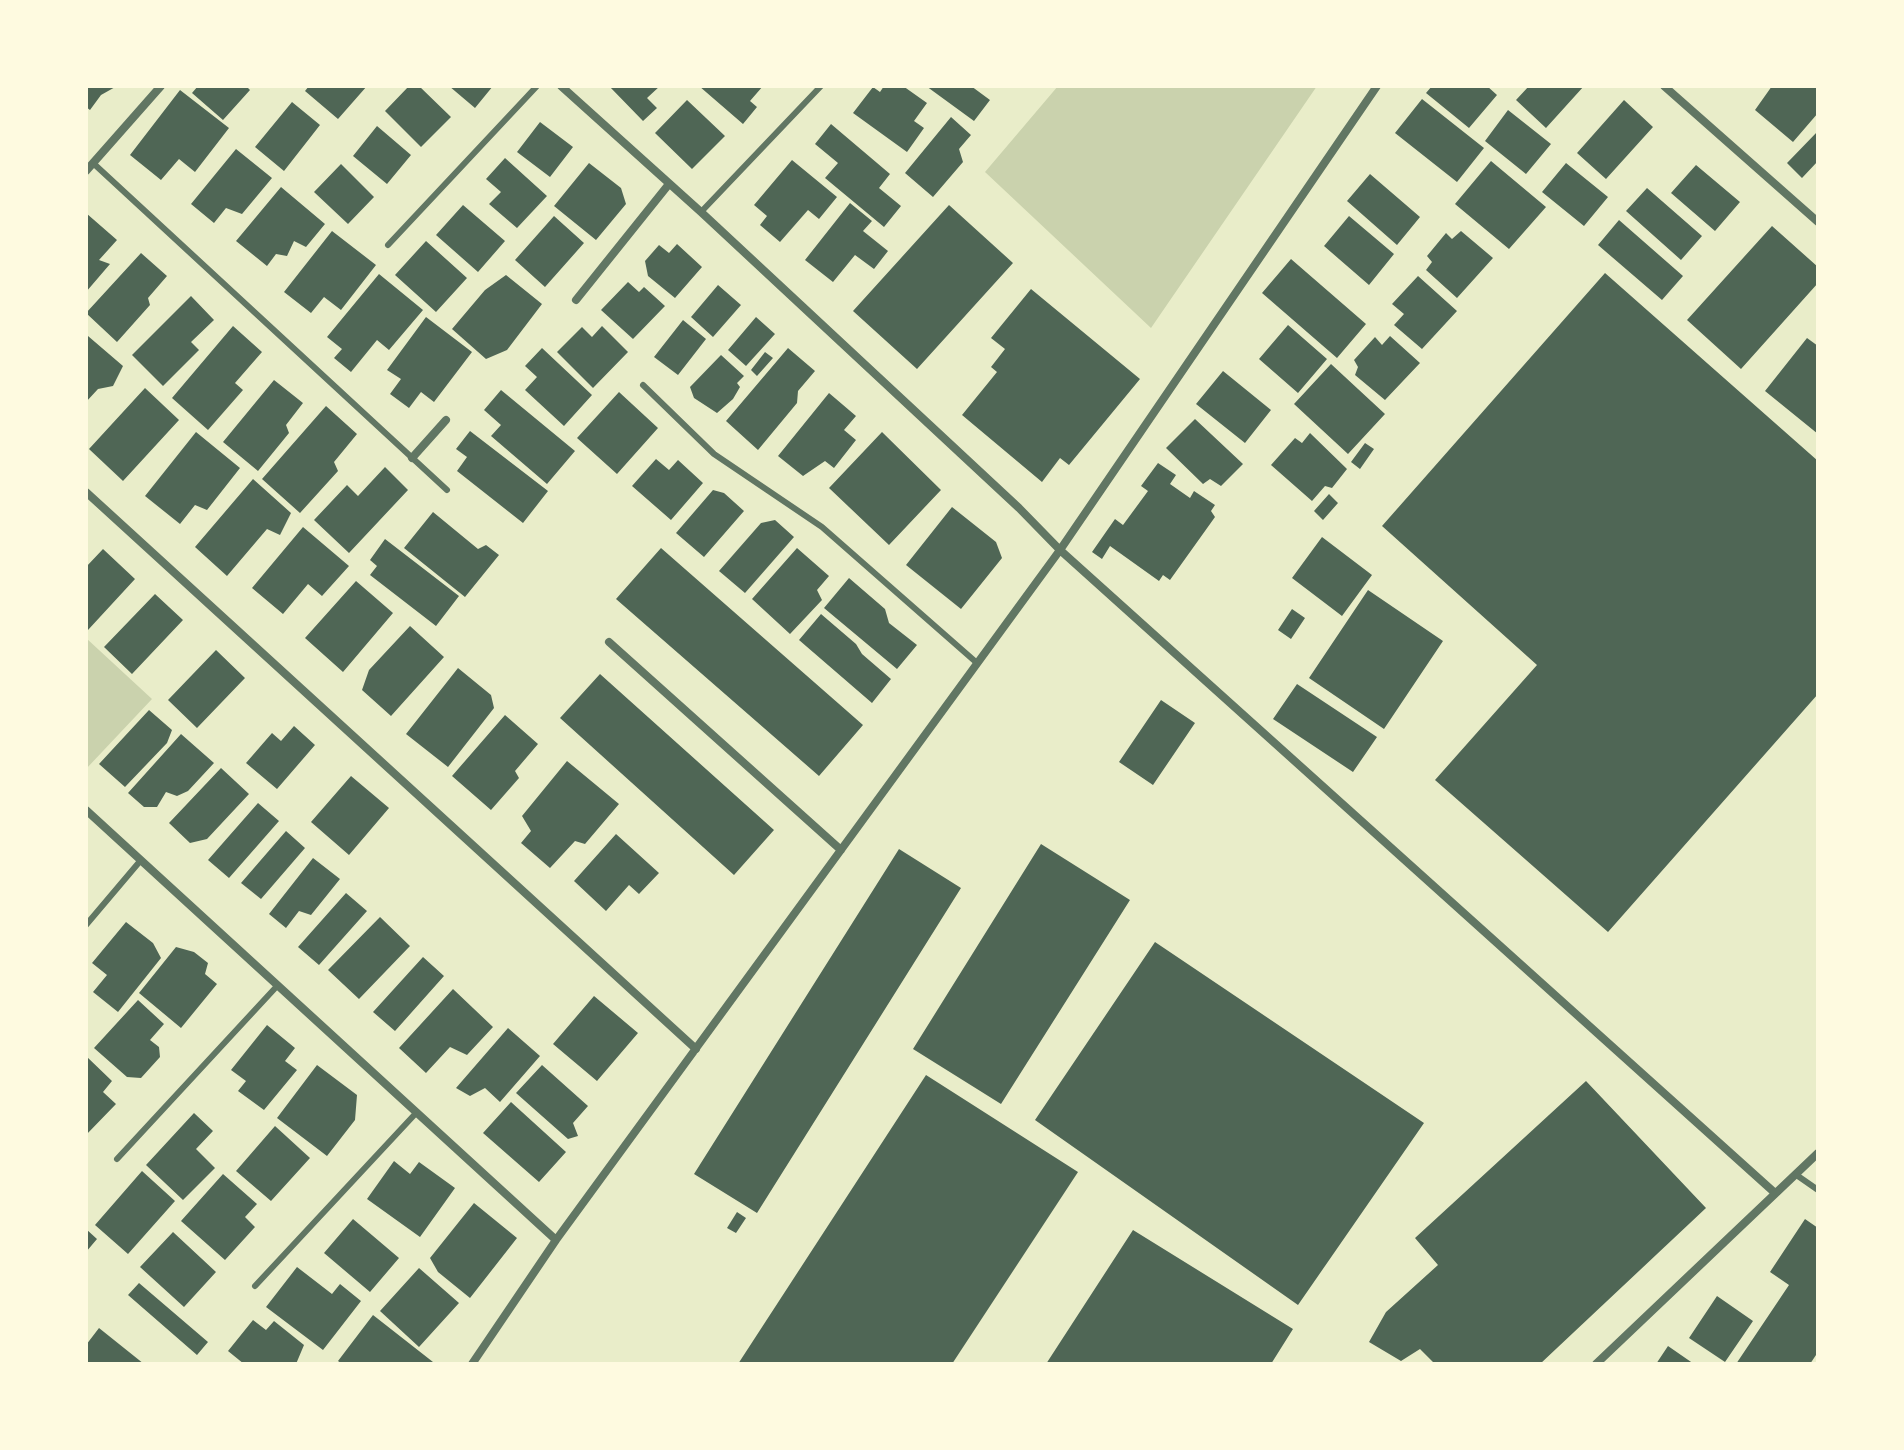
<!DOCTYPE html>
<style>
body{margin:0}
#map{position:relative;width:1904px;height:1450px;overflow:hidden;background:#e9edc9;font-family:Arial,sans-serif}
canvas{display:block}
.frame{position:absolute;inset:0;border:88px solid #fefae0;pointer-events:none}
</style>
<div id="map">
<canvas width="1904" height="1450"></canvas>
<div class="frame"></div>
</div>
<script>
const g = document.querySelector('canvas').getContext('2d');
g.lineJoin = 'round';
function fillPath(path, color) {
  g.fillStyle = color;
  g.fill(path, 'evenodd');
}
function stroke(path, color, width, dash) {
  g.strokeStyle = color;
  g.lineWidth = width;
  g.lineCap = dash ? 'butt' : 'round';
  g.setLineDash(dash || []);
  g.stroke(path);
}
fillPath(new Path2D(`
 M1058,86h259l-166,242 -166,-156z
 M86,638l66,61 -66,70z`), '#cad2ad');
fillPath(new Path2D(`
 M86,86h31l-16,9 -11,15 -4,-3z
 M198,86h48l4,4 -27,30 -31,-27z
 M309,86h58l-29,33 -33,-28z
 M409,86h10l32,31 -30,30 -36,-36z
 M449,86h44l-18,22z
 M609,86h51l-13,12 10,10 -14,13z
 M699,86h64l-13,15 7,6 -14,17z
 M884,86h19l24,17 -13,18 10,7 -17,24 -54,-39 20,-26 7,5z
 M926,86h45l19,14 -16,21z
 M1432,86h55l10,9 -28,33 -43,-35z
 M1529,86h55l-38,42 -30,-28z
 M1772,86h46v27l-25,29 -38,-32z
 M180,90l49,38 -34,44 -16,-13 -18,21 -31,-25z
 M1422,99l62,49 -27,34 -62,-49z
 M687,100l38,36 -33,33 -37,-36z
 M1624,100l29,27 -47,52 -29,-26z
 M292,102l28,23 -36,46 -29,-24z
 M1508,110l43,34 -25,30 -41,-33z
 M951,117l20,18 -12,14 4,13 -30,35 -28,-24z
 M540,122l33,25 -23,30 -33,-25z
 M831,124l59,50 -11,14 22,18 -17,21 -59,-49 13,-15 -23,-19z
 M377,126l34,29 -24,29 -34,-28z
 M1818,131v30l-16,17 -15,-15z
 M236,149l36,29 -30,36 -16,-6 -12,15 -23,-19z
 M505,158l42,38 -30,32 -28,-24 12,-12 -15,-13z
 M792,160l45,37 -18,22 -11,-9 -28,32 -20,-17 7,-9 -13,-11z
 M1491,161l55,46 -37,42 -54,-45z
 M589,163l32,25 5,16 -30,36 -42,-34z
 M1566,163l42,34 -24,29 -42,-34z
 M341,164l33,33 -26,27 -34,-32z
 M1696,165l44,37 -25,29 -44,-38z
 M1370,174l50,43 -23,28 -50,-44z
 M281,187l44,37 -19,23 -12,-6 -7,15 -11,-2 -9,12 -31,-25z
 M1647,188l55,48 -21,24 -55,-49z
 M850,203l22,18 -9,10 25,20 -14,18 -19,-14 -22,27 -28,-22z
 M463,205l42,36 -27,31 -42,-37z
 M949,205l64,58 -96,106 -64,-58z
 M86,213l31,27 -18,20 11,4 -24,28z
 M554,216l30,27 -39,44 -30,-27z
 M1349,216l45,38 -25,31 -45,-39z
 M1619,220l64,56 -21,24 -64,-55z
 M1772,226l46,41v16l-77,86 -54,-49z
 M332,231l44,34 -35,45 -17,-13 -13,16 -27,-21z
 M1461,231l32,27 -36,40 -31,-28 6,-8 -5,-6 19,-23 6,6z
 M426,241l41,37 -31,34 -41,-37z
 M677,244l25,23 -27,31 -27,-22 -3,-15 14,-16 10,8z
 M141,253l26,23 -19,22 2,7 -33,37 -31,-29z
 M1291,259l75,65 -29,34 -75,-65z
 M1605,273l213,188v233l-210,238 -173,-152 102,-115 -155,-139z
 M379,274l44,36 -34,40 -12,-10 -26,32 -17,-14 8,-9 -15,-12z
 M506,275l36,29 -35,46 -21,9 -34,-30 33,-39z
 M1418,276l39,35 -35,38 -28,-24 10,-11 -12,-10z
 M628,282l11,10 5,-5 21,19 -32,33 -32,-29z
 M718,285l23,20 -28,32 -22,-20z
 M1031,289l109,90 -71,86 -9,-7 -18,24 -80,-67 35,-43 -6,-5 14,-18 -14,-11z
 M191,296l23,24 -23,22 8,8 -36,36 -31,-31z
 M426,317l46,35 -38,50 -13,-10 -12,16 -19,-14 11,-15 -14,-9z
 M756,317l19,17 -29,32 -18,-16z
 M683,320l23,19 -28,36 -24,-18z
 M1288,325l39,34 -29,34 -39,-34z
 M233,326l29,26 -27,31 8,7 -35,40 -36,-32z
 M602,326l26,26 -35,36 -36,-36 25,-25 10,10z
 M88,336l35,30 -10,20 -15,3 -12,13v-64z
 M1390,336l30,27 -35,37 -30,-25 3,-8 -4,-7 21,-23 7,8z
 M1807,338l11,8v88l-53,-43z
 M542,348l50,47 -28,31 -39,-36 12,-13 -12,-11z
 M788,348l27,23 -17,20 -1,12 -39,47 -32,-29z
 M765,352l8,6 -16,18 -6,-6z
 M721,355l23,21 -7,7 3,4 -7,12 -16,14 -23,-15 -4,-11z
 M1331,364l54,50 -37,40 -54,-50z
 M1223,371l48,39 -26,33 -49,-39z
 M274,380l29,23 -17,22 3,8 -31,38 -35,-29z
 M145,388l34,32 -56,61 -34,-32z
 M501,390l74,61 -28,33 -56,-48 10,-11 -17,-15z
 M619,392l39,36 -41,46 -40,-36z
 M829,393l27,23 -12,14 12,10 -22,28 -9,-7 -22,15 -25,-20z
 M326,406l31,28 -23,28 4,9 -38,42 -38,-34z
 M1195,419l48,45 -22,22 -11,-7 -7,5 -37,-36z
 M470,431l78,60 -25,32 -66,-52 10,-14 -11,-8z
 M196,432l44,36 -33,42 -12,-5 -15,19 -35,-28z
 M882,432l59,58 -52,55 -60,-57z
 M1310,433l37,36 -15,19 -7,-2 -13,15 -41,-36 24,-27 7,5z
 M1365,443l9,6 -14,20 -9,-7z
 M656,459l13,11 9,-10 25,23 -32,37 -39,-34z
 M1158,463l18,12 -6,9 20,14 4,-7 21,14 -4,6 4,6 -45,63 -7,-5 -4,6 -49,-35 -8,13 -10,-7 23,-33 8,6 25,-34 -7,-5z
 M385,467l23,23 -59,63 -35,-33 33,-35 11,11z
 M253,479l38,34 -11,22 -13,-6 -40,47 -32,-29z
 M713,490l11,3 20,18 -40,46 -28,-24z
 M1329,494l9,9 -15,17 -9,-9z
 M952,507l44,35 6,16 -41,51 -55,-44z
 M433,512l45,37 8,-4 13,10 -34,42 -61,-49z
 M775,520l19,17 -49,56 -26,-22 42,-48z
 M303,527l46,39 -27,30 -14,-12 -25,30 -31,-26z
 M1322,537l50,38 -30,41 -50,-38z
 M385,539l74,57 -23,30 -66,-51 7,-9 -7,-6z
 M661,548l202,177 -44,51 -203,-177z
 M797,548l32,28 -12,14 5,10 -32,34 -38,-35z
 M103,549l32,30 -47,51 -2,-63z
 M849,578l36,31 4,14 28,22 -20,24 -73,-61z
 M356,581l37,32 -50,59 -38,-34z
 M1368,590l75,51 -59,88 -75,-51z
 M155,594l28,26 -51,54 -28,-27z
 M1292,609l13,9 -14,21 -13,-9z
 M821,614l35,30 6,10 29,25 -19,24 -73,-63z
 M410,626l34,31 -53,59 -29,-26 7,-20z
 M216,650l29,28 -48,50 -29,-28z
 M458,668l33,27 3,13 -46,59 -42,-33z
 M600,674l174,156 -40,45 -174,-157z
 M1297,684l80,53 -24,35 -80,-53z
 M1161,700l34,23 -42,62 -34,-23z
 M149,710l23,20 -5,13 -42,44 -26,-23z
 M505,715l33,29 -23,27 4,7 -28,32 -39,-34z
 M294,726l21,19 -38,44 -31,-26 26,-30 9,8z
 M181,734l33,29 -26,28 -11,5 -11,-4 -9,15h-13l-16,-14z
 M567,761l52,43 -34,40 -10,-3 -25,27 -29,-25 10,-12 -9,-15z
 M221,768l28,26 -42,45 -17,4 -21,-20z
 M351,776l38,32 -40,47 -38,-33z
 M258,803l21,18 -50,57 -21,-18z
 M286,831l19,17 -44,51 -20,-16z
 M616,834l43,39 -20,21 -10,-9 -23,26 -32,-30z
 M1041,844l89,56 -129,204 -88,-55z
 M899,849l62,39 -204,325 -63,-39z
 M313,858l27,21 -29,36 -12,-4 -13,17 -17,-14z
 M346,893l21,18 -48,54 -21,-18z
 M380,917l30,29 -51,53 -31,-29z
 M126,922l27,21 8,15 -43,54 -25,-20 14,-17 -15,-12z
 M1155,942l269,181 -126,182 -263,-185z
 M176,947l18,5 14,11 -3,11 12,10 -36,44 -42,-35z
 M423,957l21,19 -49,55 -22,-19z
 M453,989l40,38 -26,28 -17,-8 -24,26 -27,-25z
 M594,996l44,37 -41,48 -44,-37z
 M138,1000l26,24 -14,16 9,7 1,10 -19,21 -14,-1 -33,-29z
 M267,1025l28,23 -10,13 12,9 -33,40 -26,-19 8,-10 -15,-11z
 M508,1028l32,28 -40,46 -15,-14 -15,8 -14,-8z
 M86,1056l26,25 -9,11 13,12 -30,31z
 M317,1065l40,30 -2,25 -28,36 -50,-38z
 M542,1065l46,41 -15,17 5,13 -10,3 -52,-46z
 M926,1075l152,97 -126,192h-214z
 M1586,1081l120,127 -166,156h-105l-15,-15 -19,12 -32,-19 17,-30 52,-47 -23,-27z
 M511,1102l55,50 -27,30 -56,-49z
 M194,1113l19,18 -17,18 19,19 -32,32 -37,-35z
 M275,1126l35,32 -39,43 -35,-30z
 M394,1161l16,13 9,-12 36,26 -35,49 -53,-38z
 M142,1171l33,30 -47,53 -33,-29z
 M223,1174l34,30 -12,13 10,10 -30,33 -44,-39z
 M474,1203l43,35 -47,60 -32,-26 -8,-14z
 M737,1212l9,6 -10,15 -9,-5z
 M353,1219l46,39 -29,34 -46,-39z
 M1805,1219l13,9v124l-8,12h-74l53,-79 -19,-13z
 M86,1229l11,10 -11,13z
 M1133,1230l160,99 -22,35h-225z
 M173,1232l43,40 -32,35 -44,-40z
 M297,1267l35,27 8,-10 21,17 -38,49 -57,-43z
 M419,1268l40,35 -40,44 -39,-36z
 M139,1283l69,59 -11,13 -69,-60z
 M1717,1296l36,25 -28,41 -36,-24z
 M373,1315l60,47 -2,2h-89l-4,-3z
 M253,1320l13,10 8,-9 30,24 -8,19h-52l-16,-13z
 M99,1328l45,36h-58v-19z
 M1668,1346l26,18h-38z`), '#4f6655');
stroke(new Path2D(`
 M93,163l354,327
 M701,212l120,-126
 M388,245l149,-159
 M643,385l71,69 108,73 155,136
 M86,925l55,-65
 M117,1159l161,-174
 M1795,1174l23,16
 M255,1286l162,-174`), '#617663', 6);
stroke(new Path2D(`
 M561,86l140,126 318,296 41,42 715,643
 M1664,86l154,136
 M86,171l75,-85
 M576,300l93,-116
 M412,458l34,-38
 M86,492l610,557
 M609,642l232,208
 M86,810l470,430
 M472,1364l84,-124 504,-690 317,-464
 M1596,1364l222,-211`), '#617663', 8);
</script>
